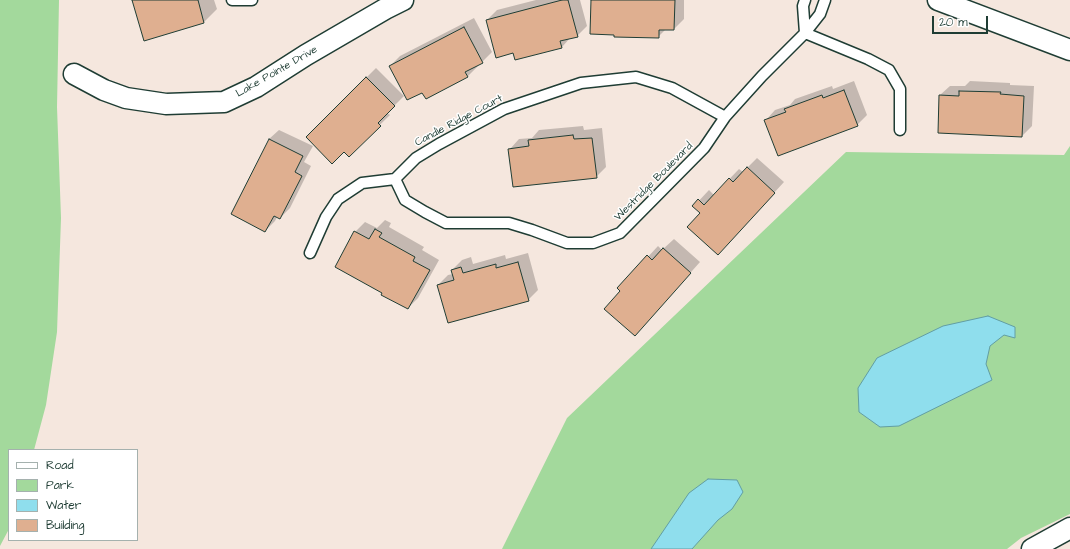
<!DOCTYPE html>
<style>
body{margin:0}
#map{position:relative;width:1070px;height:549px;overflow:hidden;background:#f5e7de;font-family:"Architects Daughter",sans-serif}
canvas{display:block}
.legend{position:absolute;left:8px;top:449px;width:130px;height:92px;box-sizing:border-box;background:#fff;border:1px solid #a5b1ae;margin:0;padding:5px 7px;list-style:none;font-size:12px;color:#1f3d34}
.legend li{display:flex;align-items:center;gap:8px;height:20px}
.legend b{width:20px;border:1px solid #a5b1ae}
.scale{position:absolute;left:932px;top:16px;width:56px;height:18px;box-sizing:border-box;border:2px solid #1f3d34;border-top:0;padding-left:5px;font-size:12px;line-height:14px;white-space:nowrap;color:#1f3d34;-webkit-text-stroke:3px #fff;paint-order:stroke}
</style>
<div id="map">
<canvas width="1070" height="549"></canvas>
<ul class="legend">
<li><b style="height:5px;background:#fff"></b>Road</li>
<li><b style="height:11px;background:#a3d99c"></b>Park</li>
<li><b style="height:11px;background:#8fdeed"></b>Water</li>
<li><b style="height:11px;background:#dfaf90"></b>Building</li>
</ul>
<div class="scale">20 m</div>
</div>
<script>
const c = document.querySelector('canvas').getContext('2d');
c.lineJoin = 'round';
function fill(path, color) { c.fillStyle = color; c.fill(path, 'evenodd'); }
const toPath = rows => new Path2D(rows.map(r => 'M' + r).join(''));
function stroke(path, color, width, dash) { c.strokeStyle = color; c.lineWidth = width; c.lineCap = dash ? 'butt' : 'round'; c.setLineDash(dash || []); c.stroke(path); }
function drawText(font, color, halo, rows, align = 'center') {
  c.font = font + ' "Architects Daughter",sans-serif'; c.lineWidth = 3; c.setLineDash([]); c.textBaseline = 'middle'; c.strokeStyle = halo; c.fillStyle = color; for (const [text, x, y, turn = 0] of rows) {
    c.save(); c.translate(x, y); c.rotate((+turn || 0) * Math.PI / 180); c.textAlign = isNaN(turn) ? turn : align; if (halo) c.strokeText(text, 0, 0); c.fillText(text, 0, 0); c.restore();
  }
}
fill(toPath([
 [0,0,59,0,57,107,61,218,57,332,46,405,34,450,9,450,9,529,0,546],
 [1070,146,1070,514,1021,538,1007,549,502,549,567,418,846,152,1064,155]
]), '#a3d99c');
const water = toPath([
 [988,316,1015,327,1015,338,1004,335,990,346,986,364,992,380,899,426,880,427,859,412,858,388,877,358,943,326,988,316],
 [708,479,737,480,743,492,732,509,718,520,692,549,651,549,689,493,708,479]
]);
fill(water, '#8fdeed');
stroke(water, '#629ea3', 1);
fill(toPath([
 [133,0,214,0,217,9,204,22,145,40],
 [536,0,580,0,587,26,577,36,571,37,562,47,514,52,487,20,497,10],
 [592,0,684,0,684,19,674,29,666,29,658,37],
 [474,18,492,52,482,62,477,65,478,66,468,76,426,97,423,91,390,66,400,56],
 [376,68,404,96,387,113,390,115,349,155,344,151,307,137],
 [854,81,867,115,857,125,766,120,775,110,790,105,795,99,832,86,833,89],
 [970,81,1010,83,1010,85,1034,86,1032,126,1022,136,940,95,950,86,965,86],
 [583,126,584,130,602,128,606,167,596,177,510,149,519,139,532,138,539,130],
 [279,130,313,146,304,162,311,166,290,208,280,218,277,217,275,221,265,231,269,139],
 [757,158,784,182,718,254,701,212,694,206,709,190,714,195,739,169,743,172],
 [385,220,391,223,389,227,424,247,422,250,439,260,418,298,408,308,383,292,336,266,355,232,365,222,377,228],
 [674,239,700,262,644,325,619,288,658,246,662,250],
 [528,253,538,290,528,300,438,285,448,275,453,274,452,270,462,260,471,257,473,264,505,255,506,259]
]), '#0003');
const building = toPath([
 [132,0,198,0,204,23,144,41,132,0],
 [562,0,568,0,578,37,560,41,562,48,515,60,513,53,496,58,486,20,562,0],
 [591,0,675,0,674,30,659,30,659,38,614,37,614,35,590,34,591,0],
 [464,27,483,63,465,72,468,77,426,99,422,93,407,100,389,66,464,27],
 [366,77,395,106,378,123,381,126,349,157,344,152,332,164,306,137,366,77],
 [844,90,858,126,778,156,764,120,786,112,784,109,822,95,823,98,844,90],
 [959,91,1001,92,1000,94,1024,96,1022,137,938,133,939,95,959,96,959,91],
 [573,135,574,139,592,138,597,178,513,187,508,149,529,146,528,140,573,135],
 [269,139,303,156,295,172,302,176,280,219,274,216,265,232,231,214,269,139],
 [747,167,775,193,718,255,687,227,700,213,692,206,698,199,704,205,729,178,733,182,747,167],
 [375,229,382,233,379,237,415,257,413,261,430,270,408,309,381,295,382,293,335,267,354,231,369,239,375,229],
 [663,248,691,273,635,336,604,309,620,291,617,288,647,255,652,260,663,248],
 [518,262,529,301,448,323,437,285,454,280,451,270,461,267,463,273,496,264,496,268,518,262]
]);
fill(building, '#dfaf90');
stroke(building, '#1f3d34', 1);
const lane = toPath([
 [232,0,252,0],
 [805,0,803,6,805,33],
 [805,33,868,59,889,70,900,89,900,130],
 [395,179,405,200,425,212,446,223,509,223,532,230,567,243,593,243,620,233,704,148,725,117,762,76,805,33,820,14,825,0],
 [310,253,326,217,338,199,362,183,395,179,416,158,439,144,504,109,581,83,636,77,672,88,725,117]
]);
const street = toPath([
 [938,0,1070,50],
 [74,74,104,90,126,98,166,104,224,102,256,87,306,55,385,9,403,0],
 [1032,549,1070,528]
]);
stroke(lane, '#1f3d34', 13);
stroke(street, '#1f3d34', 23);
stroke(lane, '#fff', 10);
stroke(street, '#fff', 20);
drawText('11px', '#1f3d34', '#fff', [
 ["Lake Pointe Drive",277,72,-30],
 ["Candle Ridge Court",459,121,-28],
 ["Westridge Boulevard",654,182,-45]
]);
</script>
